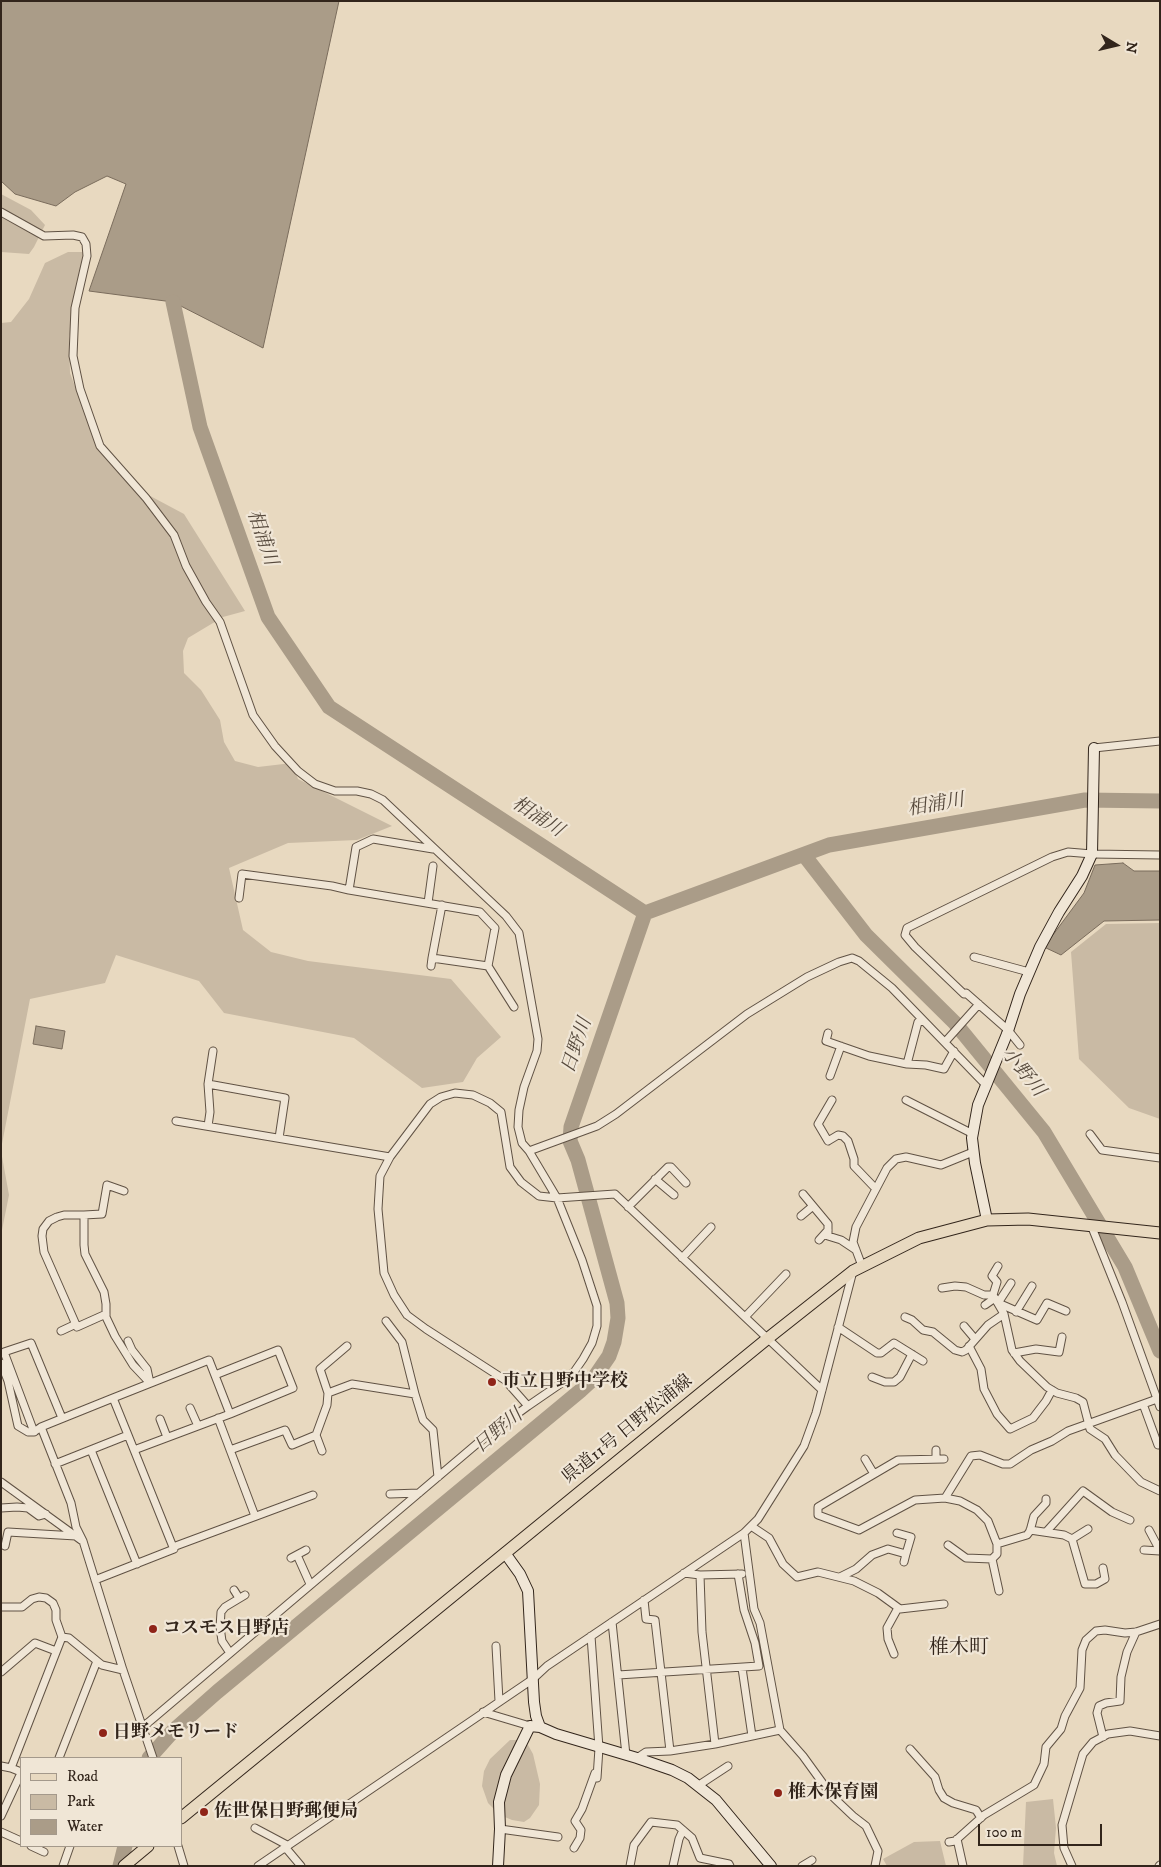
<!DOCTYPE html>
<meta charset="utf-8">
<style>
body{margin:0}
#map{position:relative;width:1161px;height:1867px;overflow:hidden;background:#e8d9c0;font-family:"IM FELL DW Pica",serif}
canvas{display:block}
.frame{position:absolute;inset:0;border:2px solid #32251b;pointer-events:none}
.legend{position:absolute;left:20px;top:1757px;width:162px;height:90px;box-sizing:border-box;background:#f0e6d6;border:1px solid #a4998b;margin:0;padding:6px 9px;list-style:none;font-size:15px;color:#32251b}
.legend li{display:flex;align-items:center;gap:10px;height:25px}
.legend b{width:25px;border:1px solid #a4998b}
.north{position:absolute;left:1091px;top:20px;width:50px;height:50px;-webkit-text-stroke:4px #f0e6d6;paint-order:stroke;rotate:99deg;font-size:14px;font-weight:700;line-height:20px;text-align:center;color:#32251b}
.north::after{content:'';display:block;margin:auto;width:18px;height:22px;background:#32251b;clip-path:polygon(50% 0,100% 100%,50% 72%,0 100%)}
.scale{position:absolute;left:978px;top:1824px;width:124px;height:22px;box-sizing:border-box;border:2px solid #32251b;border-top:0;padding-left:6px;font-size:15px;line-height:18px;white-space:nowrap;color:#32251b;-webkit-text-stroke:4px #f0e6d6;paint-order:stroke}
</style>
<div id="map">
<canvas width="1161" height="1867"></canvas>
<div class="frame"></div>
<ul class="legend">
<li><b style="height:6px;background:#e8d9c0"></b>Road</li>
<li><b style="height:14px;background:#c9baa4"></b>Park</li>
<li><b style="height:14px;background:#aa9c88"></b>Water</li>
</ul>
<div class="north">N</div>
<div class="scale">100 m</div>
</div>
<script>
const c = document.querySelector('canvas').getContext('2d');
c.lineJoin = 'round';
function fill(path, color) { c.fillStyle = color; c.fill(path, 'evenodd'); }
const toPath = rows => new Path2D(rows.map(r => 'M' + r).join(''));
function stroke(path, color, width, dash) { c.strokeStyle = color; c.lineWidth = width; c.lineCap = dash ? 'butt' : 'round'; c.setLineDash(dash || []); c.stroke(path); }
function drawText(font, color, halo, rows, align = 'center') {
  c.font = font + ' "IM FELL DW Pica","Noto Serif JP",serif'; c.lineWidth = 4.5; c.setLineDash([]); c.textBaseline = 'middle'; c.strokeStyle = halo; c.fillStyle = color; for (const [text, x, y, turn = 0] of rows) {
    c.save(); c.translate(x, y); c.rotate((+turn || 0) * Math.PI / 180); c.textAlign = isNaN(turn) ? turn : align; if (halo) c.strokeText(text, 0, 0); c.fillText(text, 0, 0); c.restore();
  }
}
fill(toPath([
 [1,194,31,210,45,225,34,247,29,254,1,252],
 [68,252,82,252,86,262,80,298,69,337,70,373,90,427,139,490,184,514,245,611,223,617,188,638,183,651,184,673,201,690,220,720,224,742,235,761,258,767,292,763,298,779,392,826,357,840,288,843,229,868,243,930,271,952,308,961,451,979,501,1037,477,1058,463,1082,422,1088,354,1038,224,1013,199,981,116,955,105,983,30,999,1,1149,1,323,11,322,29,299,45,263],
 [1160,923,1160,1119,1129,1108,1079,1059,1071,952,1106,924],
 [1,1151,9,1195,1,1235],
 [510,1740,519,1740,528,1745,533,1754,540,1784,539,1805,530,1818,524,1822,512,1820,500,1815,488,1803,482,1786,484,1771,490,1759],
 [1053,1799,1056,1828,1054,1853,1057,1866,1023,1866,1026,1802],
 [940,1841,946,1866,887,1866,883,1859,914,1842]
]), '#c9baa4');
const water = toPath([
 [1,1,339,1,263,348,173,302,89,291,126,184,107,176,75,192,56,206,15,194,1,181,1,1],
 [1123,863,1134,871,1160,871,1160,920,1104,921,1061,955,1044,947,1084,893,1095,865,1123,863],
 [36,1026,65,1031,62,1049,33,1044,36,1026]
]);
fill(water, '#aa9c88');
stroke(water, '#7a6c5c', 1);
stroke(toPath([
 [173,302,200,427,268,617,329,707,645,913,829,845,1085,800,1160,801],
 [804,855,866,935,955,1023,1044,1132,1125,1267,1160,1351],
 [149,1758,174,1730,217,1692,580,1391,594,1378,609,1356,614,1342,618,1318,617,1303,578,1160,570,1141,571,1127,645,913],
 [120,1866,125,1846]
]), '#aa9c88', 15);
const street = toPath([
 [1,212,44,236,73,235,82,237,86,244,87,256,75,308,73,356,80,389,100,446,146,498,174,535,186,566,206,602,220,622,253,715,275,746,298,771,315,784,335,791,357,791,371,794,383,800,506,916,519,933,538,1039,537,1051,524,1087,519,1110,518,1127,522,1143,529,1151,557,1198,582,1260,597,1306,597,1326,592,1343,583,1359,574,1372,560,1384,528,1406],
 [1094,748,1160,741],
 [349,890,480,912,495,928,488,966,514,1007],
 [239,898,242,874,332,886,349,890,356,847,373,839,433,849],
 [428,903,433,866],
 [974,957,1029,972],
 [432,958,442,905],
 [431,966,432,958,488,966],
 [828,1033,826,1041,869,1056,907,1064,918,1022,923,1020,986,1085],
 [945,1042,979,1004],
 [1020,1045,1008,1030,966,993,964,994,915,947,905,935,907,928,1052,857,1068,852,1092,854,1160,855],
 [213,1051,208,1084,285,1098,279,1138],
 [907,1064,926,1065,944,1069,954,1051],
 [830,1076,841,1046],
 [832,1100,818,1124,828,1141,838,1135,843,1136,848,1141,854,1159,854,1166,876,1189],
 [906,1100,973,1134],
 [176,1121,390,1157],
 [208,1126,210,1112,208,1084],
 [1090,1134,1102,1150,1160,1158],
 [529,1151,597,1126,616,1114,747,1014,807,977,839,962,852,958,859,961,892,988,923,1020],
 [655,1179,674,1195],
 [803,1194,828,1224,828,1236,841,1240,856,1250],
 [628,1207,668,1167,671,1167,686,1183],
 [84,1215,102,1214,107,1185,124,1191],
 [801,1216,813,1206],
 [1091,1225,1122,1302,1160,1407],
 [819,1240,828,1230],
 [682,1258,711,1227],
 [862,1266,853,1242,856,1227,887,1168,896,1159,906,1157,941,1165,973,1152],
 [1011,1283,998,1303,1037,1320,1047,1303,1066,1311],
 [942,1288,955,1286,966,1287,984,1295,993,1295,1004,1314,1012,1350,1020,1361,1047,1387,1057,1393,1076,1398,1083,1402,1090,1429,1105,1439,1115,1455,1141,1482,1160,1491],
 [993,1295,997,1282,992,1276,998,1266],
 [985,1305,995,1298],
 [1016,1312,1032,1286],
 [106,1314,77,1327,44,1252,42,1236,43,1229,49,1221,57,1217,64,1215,84,1215,84,1245,85,1254,104,1292,106,1304,106,1317,115,1336,133,1365,150,1383],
 [745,1317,786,1274],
 [905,1317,912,1320,923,1330,933,1332,955,1350,962,1352,966,1350,988,1325,1004,1314],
 [386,1321,402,1342,415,1394],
 [964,1326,975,1339],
 [838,1327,877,1353,881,1353,894,1343,923,1361],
 [61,1331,76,1324],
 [128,1341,132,1350,147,1369,150,1383],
 [969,1346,981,1369,984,1389,997,1414,1010,1429,1033,1418,1046,1401,1052,1390],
 [1014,1353,1036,1349,1059,1352,1062,1337],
 [1,1363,8,1381,18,1426,28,1432,34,1432],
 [215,1375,278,1350,293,1388,230,1414],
 [872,1377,885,1382,894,1382,900,1377,912,1354],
 [328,1393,352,1384,415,1394,423,1420,433,1430,438,1477],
 [1143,1404,1158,1445],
 [190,1408,198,1426],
 [62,1418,31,1343,4,1352,34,1432,41,1427,113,1398],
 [218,1418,255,1516],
 [160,1419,167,1437],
 [41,1427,71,1503,76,1527,83,1541,123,1670,153,1758],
 [316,1435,327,1405,328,1393,320,1369,347,1346],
 [91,1450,137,1564],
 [134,1450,230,1414,209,1360,113,1398,128,1435,173,1547],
 [230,1450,285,1430,292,1445,316,1435,322,1451],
 [865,1459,874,1474],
 [936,1459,936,1450],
 [944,1459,898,1460,818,1507,818,1515,859,1530,915,1500,945,1498,971,1456,980,1455,1003,1464,1010,1464,1031,1450,1052,1441,1068,1431,1157,1399],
 [55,1464,128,1435],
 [1,1482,81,1540],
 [390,1494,419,1493],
 [945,1498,960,1501,977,1510,988,1521,997,1544,997,1554,992,1559,999,1591],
 [1,1508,17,1507,28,1508,39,1516,46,1514],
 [751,1526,769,1538,783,1564,797,1577,818,1572,854,1581,878,1593,900,1609,944,1604],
 [1030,1530,1064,1535,1072,1539,1085,1584,1096,1584,1105,1579,1103,1568],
 [1149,1530,1157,1545,1160,1545],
 [1046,1532,1083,1491,1112,1512,1130,1520],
 [744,1533,754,1609,760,1623,780,1730,803,1756,832,1796,853,1816,866,1826,878,1851,875,1866],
 [1072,1539,1088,1529],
 [997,1544,1027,1535,1030,1531,1034,1516,1046,1503,1046,1499],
 [948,1545,966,1558,992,1559],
 [5,1546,8,1532,76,1536],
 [1144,1550,1160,1551],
 [297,1555,310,1584],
 [291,1558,306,1550],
 [904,1562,906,1554],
 [684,1573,700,1575,702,1632,715,1744],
 [700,1575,742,1574],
 [840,1577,856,1569,872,1555,888,1549,906,1554,911,1537,897,1533],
 [95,1580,174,1549,173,1547,313,1495],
 [234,1590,239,1598],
 [644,1600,646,1619,655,1620,670,1751],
 [1,1607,22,1607,32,1599,39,1597,46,1598,53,1603,56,1610,56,1620,62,1637,69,1638,97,1661],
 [612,1622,626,1755],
 [591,1636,599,1748,597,1778],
 [496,1646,499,1701],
 [230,1653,222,1641,220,1627,221,1612,225,1607,245,1595],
 [894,1654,888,1639,887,1628,898,1608],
 [742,1668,752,1736],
 [1,1672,35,1643,56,1651],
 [618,1675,759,1666,755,1643,744,1610,738,1574],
 [483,1712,530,1726],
 [143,1727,479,1442,528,1406,505,1380,426,1329,407,1315,394,1295,384,1273,378,1209,380,1176,390,1157,430,1104,441,1097,455,1093,473,1095,490,1103,501,1112,510,1167,521,1182,539,1196,557,1198,615,1194,822,1390],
 [1103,1737,1097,1713,1099,1706,1106,1703,1120,1701,1121,1677,1127,1652,1136,1632],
 [910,1749,935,1777,939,1790,944,1798,953,1803,976,1810,981,1818],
 [59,1758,97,1661,102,1665,123,1670],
 [637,1758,646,1752,670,1751,715,1744,780,1730],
 [1,1766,11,1768],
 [21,1772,11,1768,62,1637],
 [699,1785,728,1766],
 [1,1816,21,1773],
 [255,1828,287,1845],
 [500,1829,558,1837],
 [1,1832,21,1841],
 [957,1839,963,1866],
 [949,1842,955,1841,984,1815,1034,1785,1044,1764,1046,1747,1061,1729,1065,1716,1080,1688,1082,1650,1086,1640,1096,1631,1105,1630,1125,1633,1136,1632,1160,1624],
 [31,1846,44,1852],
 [178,1846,184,1866],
 [285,1847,301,1866],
 [574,1848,580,1838,581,1830,575,1821,582,1809,595,1773],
 [63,1866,70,1846],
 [258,1866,533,1679,547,1666,744,1533,758,1519,804,1446,816,1413,853,1271],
 [630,1866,634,1845,651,1822,677,1825,692,1838,700,1858,729,1864,730,1866],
 [673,1866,679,1839,683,1830],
 [802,1866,812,1860],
 [1072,1866,1064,1848,1062,1825,1083,1754,1093,1742,1108,1734,1130,1731,1160,1736],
 [1159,1866,1160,1865]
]);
const secondary = toPath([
 [987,1220,975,1163,972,1138,978,1105,1007,1034,1020,994,1040,947,1059,912,1082,876,1092,854,1094,748],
 [505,1553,520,1574,528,1591,534,1702,536,1716,540,1727],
 [498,1866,500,1829,499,1802,506,1775,530,1726,540,1727,556,1734,637,1758,672,1770,688,1778,716,1800,771,1866]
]);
const primary = toPath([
 [181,1818,767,1339,853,1271,919,1238,987,1220,1028,1219,1160,1233],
 [124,1866,148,1846]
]);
stroke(street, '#605244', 9);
stroke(secondary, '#32251b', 12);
stroke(primary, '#32251b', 13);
stroke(street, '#f0e6d6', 7);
stroke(secondary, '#f0e6d6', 10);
stroke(primary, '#e8d9c0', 11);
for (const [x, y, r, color] of [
 [492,1382,5,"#8f2418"],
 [153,1629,5,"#8f2418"],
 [103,1733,5,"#8f2418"],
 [778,1793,5,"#8f2418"],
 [204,1812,5,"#8f2418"]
]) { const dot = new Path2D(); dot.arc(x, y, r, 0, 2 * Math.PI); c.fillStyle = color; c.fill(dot); stroke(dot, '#f0e6d6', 2); }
drawText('bold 18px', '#32251b', '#f0e6d6', [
 ["市立日野中学校",502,1382],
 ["コスモス日野店",163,1629],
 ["日野メモリード",113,1733],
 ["椎木保育園",788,1793],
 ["佐世保日野郵便局",214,1812]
], 'left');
drawText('18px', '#32251b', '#f0e6d6', [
 ["県道11号 日野松浦線",628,1430,-39]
]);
drawText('italic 19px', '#56493c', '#f0e6d6', [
 ["相浦川",261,538,71],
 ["相浦川",936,806,-10],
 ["相浦川",537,818,33],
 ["日野川",578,1046,-71],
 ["小野川",1022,1073,51],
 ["日野川",499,1432,-40]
]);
drawText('20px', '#32251b', '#f0e6d6', [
 ["椎木町",959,1649]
]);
</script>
